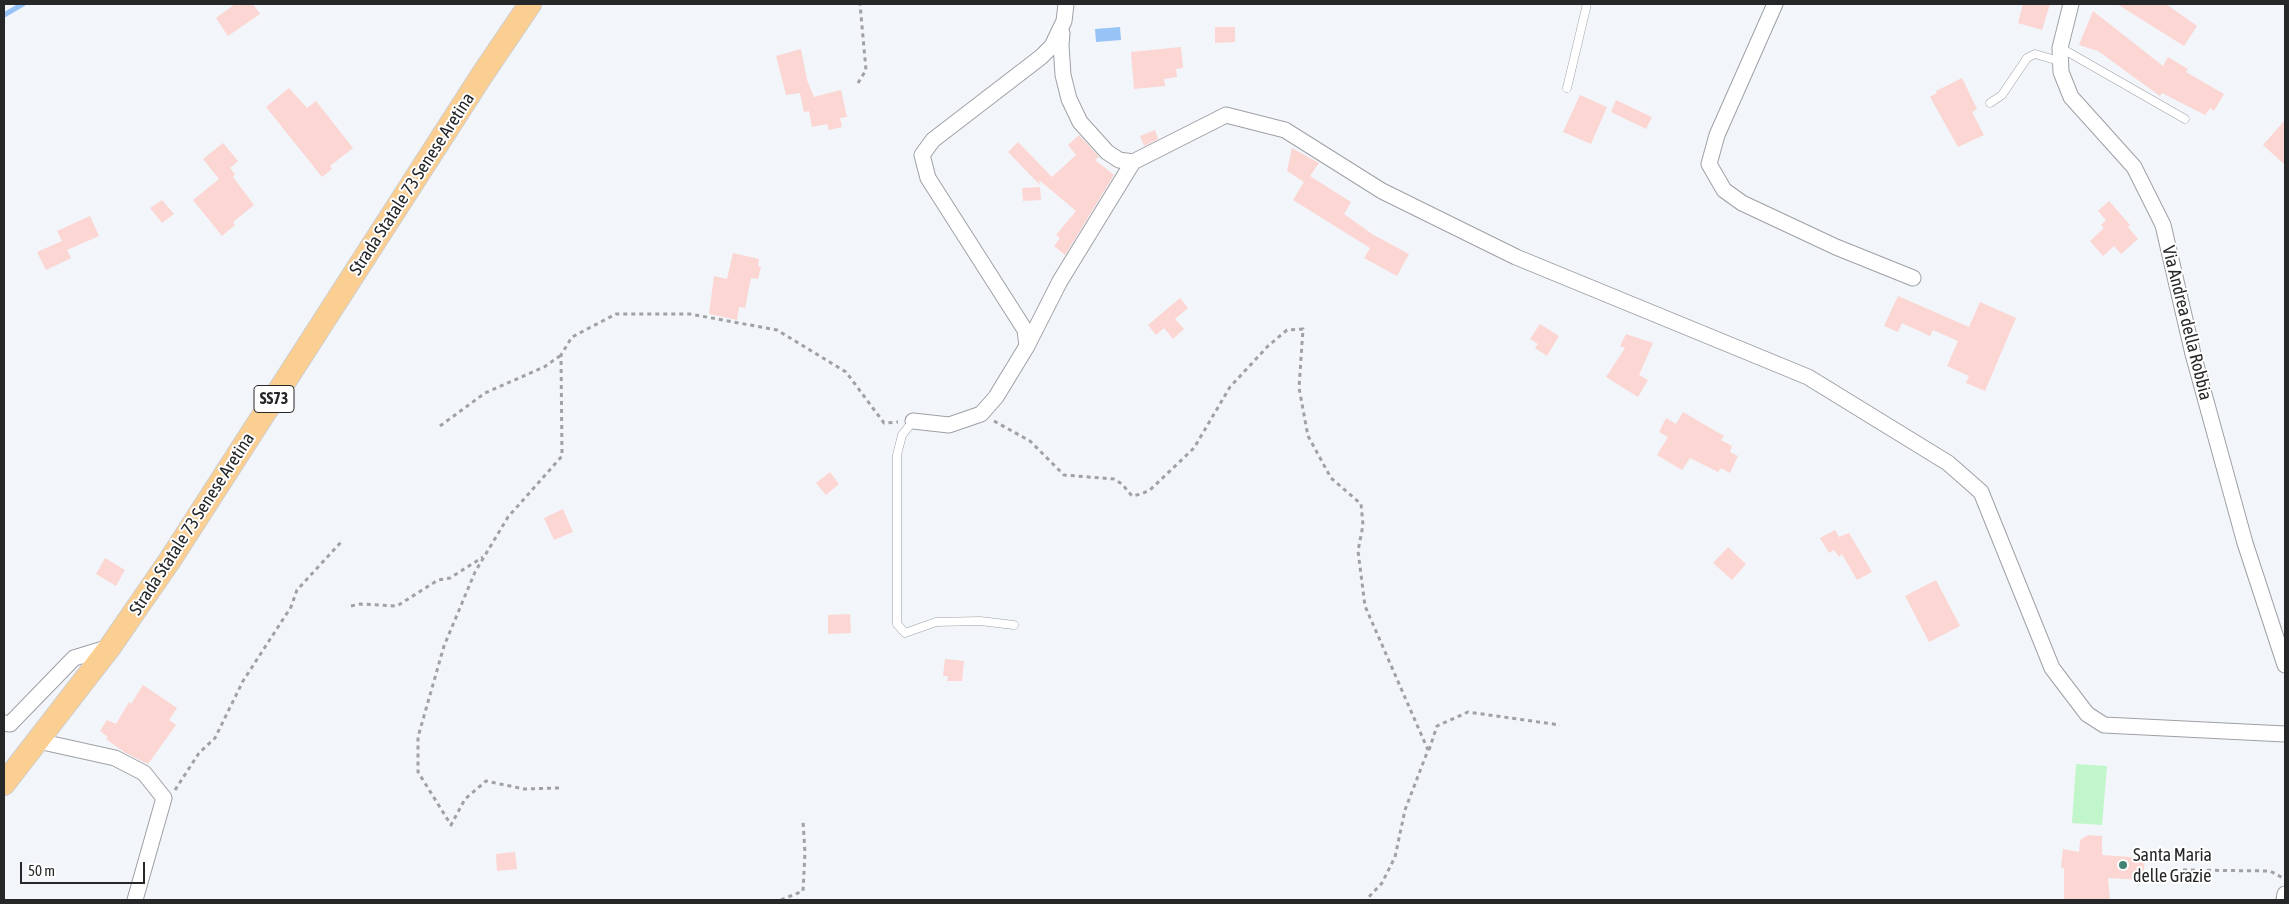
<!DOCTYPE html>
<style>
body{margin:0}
#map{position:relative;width:2289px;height:904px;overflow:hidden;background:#f2f5fa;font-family:"Asap Condensed",sans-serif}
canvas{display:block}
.frame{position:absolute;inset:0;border:5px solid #262729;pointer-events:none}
.scale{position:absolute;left:20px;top:862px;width:125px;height:22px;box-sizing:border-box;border:2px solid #262729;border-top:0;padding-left:6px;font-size:15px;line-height:18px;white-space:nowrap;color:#262729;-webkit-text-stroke:4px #fff;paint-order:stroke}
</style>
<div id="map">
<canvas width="2289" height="904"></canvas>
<div class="frame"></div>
<div class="scale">50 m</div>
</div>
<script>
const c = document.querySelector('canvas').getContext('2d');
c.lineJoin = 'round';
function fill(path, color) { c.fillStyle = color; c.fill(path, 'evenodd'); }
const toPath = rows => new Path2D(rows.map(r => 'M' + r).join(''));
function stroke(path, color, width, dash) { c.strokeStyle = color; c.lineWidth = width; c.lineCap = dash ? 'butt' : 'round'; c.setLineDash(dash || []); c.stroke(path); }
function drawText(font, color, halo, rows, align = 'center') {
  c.font = font + ' "Asap Condensed",sans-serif'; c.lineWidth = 4; c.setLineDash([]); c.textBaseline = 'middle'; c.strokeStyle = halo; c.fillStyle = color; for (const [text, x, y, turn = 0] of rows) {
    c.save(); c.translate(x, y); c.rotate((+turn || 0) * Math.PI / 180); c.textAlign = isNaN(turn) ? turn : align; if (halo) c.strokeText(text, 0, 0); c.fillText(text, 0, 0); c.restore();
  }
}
fill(toPath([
 [2076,764,2107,766,2102,825,2072,823]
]), '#c1f6ca');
fill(toPath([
 [1120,27,1121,40,1096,42,1095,29]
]), '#97c3f6');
stroke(toPath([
 [4,15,23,4]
]), '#97c3f6', 5);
fill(toPath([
 [235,4,253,4,260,14,228,36,216,18],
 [2023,4,2050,4,2042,30,2018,23],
 [2117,4,2166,4,2197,26,2184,46],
 [2093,11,2163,66,2168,57,2188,69,2186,72,2224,94,2214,111,2210,108,2205,115,2162,93,2160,96,2098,51,2079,45],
 [1215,27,1235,27,1235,42,1215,43],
 [1181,47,1183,68,1176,69,1177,77,1164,79,1165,86,1134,89,1131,52],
 [801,49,807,80,814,97,841,90,847,117,840,118,842,127,829,130,827,124,812,127,809,111,804,112,800,93,786,95,776,56],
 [1962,78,1977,109,1972,112,1984,135,1958,147,1930,97,1937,93,1936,91],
 [289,88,307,108,316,101,353,148,330,166,332,169,322,177,266,107],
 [1580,95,1607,107,1591,144,1563,132],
 [1616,100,1652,117,1646,129,1611,112],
 [2285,120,2285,165,2263,145],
 [1155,130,1158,139,1144,146,1140,136],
 [1079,135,1099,157,1095,160,1114,175,1065,255,1054,246,1060,238,1056,235,1076,211,1039,180,1040,185,1008,152,1018,142,1052,177,1076,155,1068,145],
 [223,143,238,161,230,168,235,174,233,177,254,205,233,222,235,225,222,236,193,200,219,179,203,159],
 [1292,148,1319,163,1310,176,1351,202,1344,214,1372,234,1409,254,1397,276,1364,258,1370,248,1293,200,1304,182,1287,171],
 [1040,187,1041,200,1023,201,1022,188],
 [162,200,174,214,162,223,150,208],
 [2109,201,2130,225,2128,227,2138,239,2121,254,2114,246,2103,256,2090,241,2104,228,2101,225,2106,220,2098,211],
 [90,216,99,236,67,250,71,258,46,270,37,252,62,241,57,231],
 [733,253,759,259,758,266,761,267,758,279,751,278,745,308,739,307,737,320,709,314,714,276,727,279],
 [1898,296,1969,327,1980,302,2016,318,1985,391,1966,383,1969,376,1947,366,1958,341,1933,330,1930,336,1902,323,1898,332,1884,326],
 [1180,298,1188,308,1175,319,1184,329,1173,339,1164,328,1156,335,1148,325],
 [1540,324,1559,336,1547,356,1535,348,1538,344,1530,339],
 [1626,334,1653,343,1639,375,1648,380,1638,397,1606,377,1625,348,1620,346],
 [1683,412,1724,436,1721,440,1732,446,1730,452,1738,456,1730,473,1721,468,1718,472,1690,458,1682,470,1657,455,1668,437,1659,432,1666,418,1676,424],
 [830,472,839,484,826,495,816,483],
 [563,509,573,532,554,540,544,518],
 [1835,530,1839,537,1849,533,1872,572,1857,580,1842,554,1839,557,1834,550,1829,553,1820,538],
 [1728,547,1746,564,1732,580,1713,563],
 [105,558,125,570,116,586,96,574],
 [1936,580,1960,626,1929,642,1905,596],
 [850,614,851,633,828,634,828,615],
 [945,659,964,661,962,681,947,681,948,676,943,676],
 [143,685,177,708,169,720,176,725,148,764,124,752,106,739,108,737,100,731,107,720,116,724,129,702,131,704],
 [2088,835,2102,836,2102,855,2145,858,2143,880,2108,878,2110,900,2064,900,2064,868,2061,868,2063,849,2079,852,2080,840],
 [515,852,517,869,497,871,496,854]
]), '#fcd6d2');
const lane = toPath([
 [2061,48,2185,119],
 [1567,88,1587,4],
 [1990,103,2002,95,2027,58,2035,54,2059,61],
 [913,421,902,435,897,455,897,624,905,633,936,622,980,621,1014,625]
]);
const street = toPath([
 [1775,4,1717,135,1709,164,1724,190,1742,203,1836,247,1913,278],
 [2071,4,2060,48,2061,72,2071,97,2134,167,2163,225,2193,354,2245,543,2285,665],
 [1062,33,1061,45,1063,75,1069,99,1080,122,1107,152,1119,160,1133,162],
 [1027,346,1060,281,1133,162,1226,115,1285,130,1382,191,1516,257,1808,377,1948,463,1981,492,2052,668,2087,714,2104,725,2285,734],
 [913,421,949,425,981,414,996,397,1027,346,1025,330,928,178,922,155,933,140,1041,57,1052,46,1064,21,1066,4],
 [4,723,10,724,74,658,110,647],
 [38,741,115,758,144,773,164,798,135,900],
 [2284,900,2285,894]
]);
const primary = toPath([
 [4,784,110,647,170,560,482,75,530,4]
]);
stroke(lane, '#9ea0a5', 9);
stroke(street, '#9ea0a5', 17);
stroke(primary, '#cfcfd0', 24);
stroke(toPath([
 [858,83,866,70,860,4],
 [994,421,1030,441,1064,475,1114,479,1122,484,1132,496,1141,494,1150,490,1194,448,1230,387,1268,346,1287,330,1303,329,1299,388,1308,436,1331,478,1361,504,1363,525,1358,551,1365,606,1428,750,1405,810,1395,857,1382,883,1366,900],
 [440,426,485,393,544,367,560,356],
 [351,606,360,604,397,606,438,580,450,578,483,557],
 [1429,750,1437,726,1468,712,1560,725],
 [559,788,524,789,486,781,465,799,451,825,418,772,418,737,444,646,475,572,508,517,562,456,561,355,572,337,616,314,690,314,777,330,846,372,884,423,898,422],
 [175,790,199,753,215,738,243,681,291,607,297,590,342,541],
 [2183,870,2270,871,2283,878],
 [781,900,803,891,805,853,803,821]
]), '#9fa1a5', 3, [4, 4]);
stroke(lane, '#fff', 8);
stroke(street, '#fff', 15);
stroke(primary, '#fbce91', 22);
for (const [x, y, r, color] of [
 [2123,865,5,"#428373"]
]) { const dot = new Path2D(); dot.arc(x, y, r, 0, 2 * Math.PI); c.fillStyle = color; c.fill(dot); stroke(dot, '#fff', 2); }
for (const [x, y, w] of [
 [274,399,40]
]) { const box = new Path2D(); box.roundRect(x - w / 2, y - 13.5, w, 27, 4); c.fillStyle = '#fff'; c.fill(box); stroke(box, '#262729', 1); }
drawText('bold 16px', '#262729', null, [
 ["SS73",274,399]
]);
drawText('18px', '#262729', '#fff', [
 ["Strada Statale 73 Senese Aretina",412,184,-57],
 ["Via Andrea della Robbia",2187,323,76],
 ["Strada Statale 73 Senese Aretina",192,524,-57]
]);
drawText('18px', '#262729', '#fff', [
 ["Santa Maria",2133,855],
 ["delle Grazie",2133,876]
], 'left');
</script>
